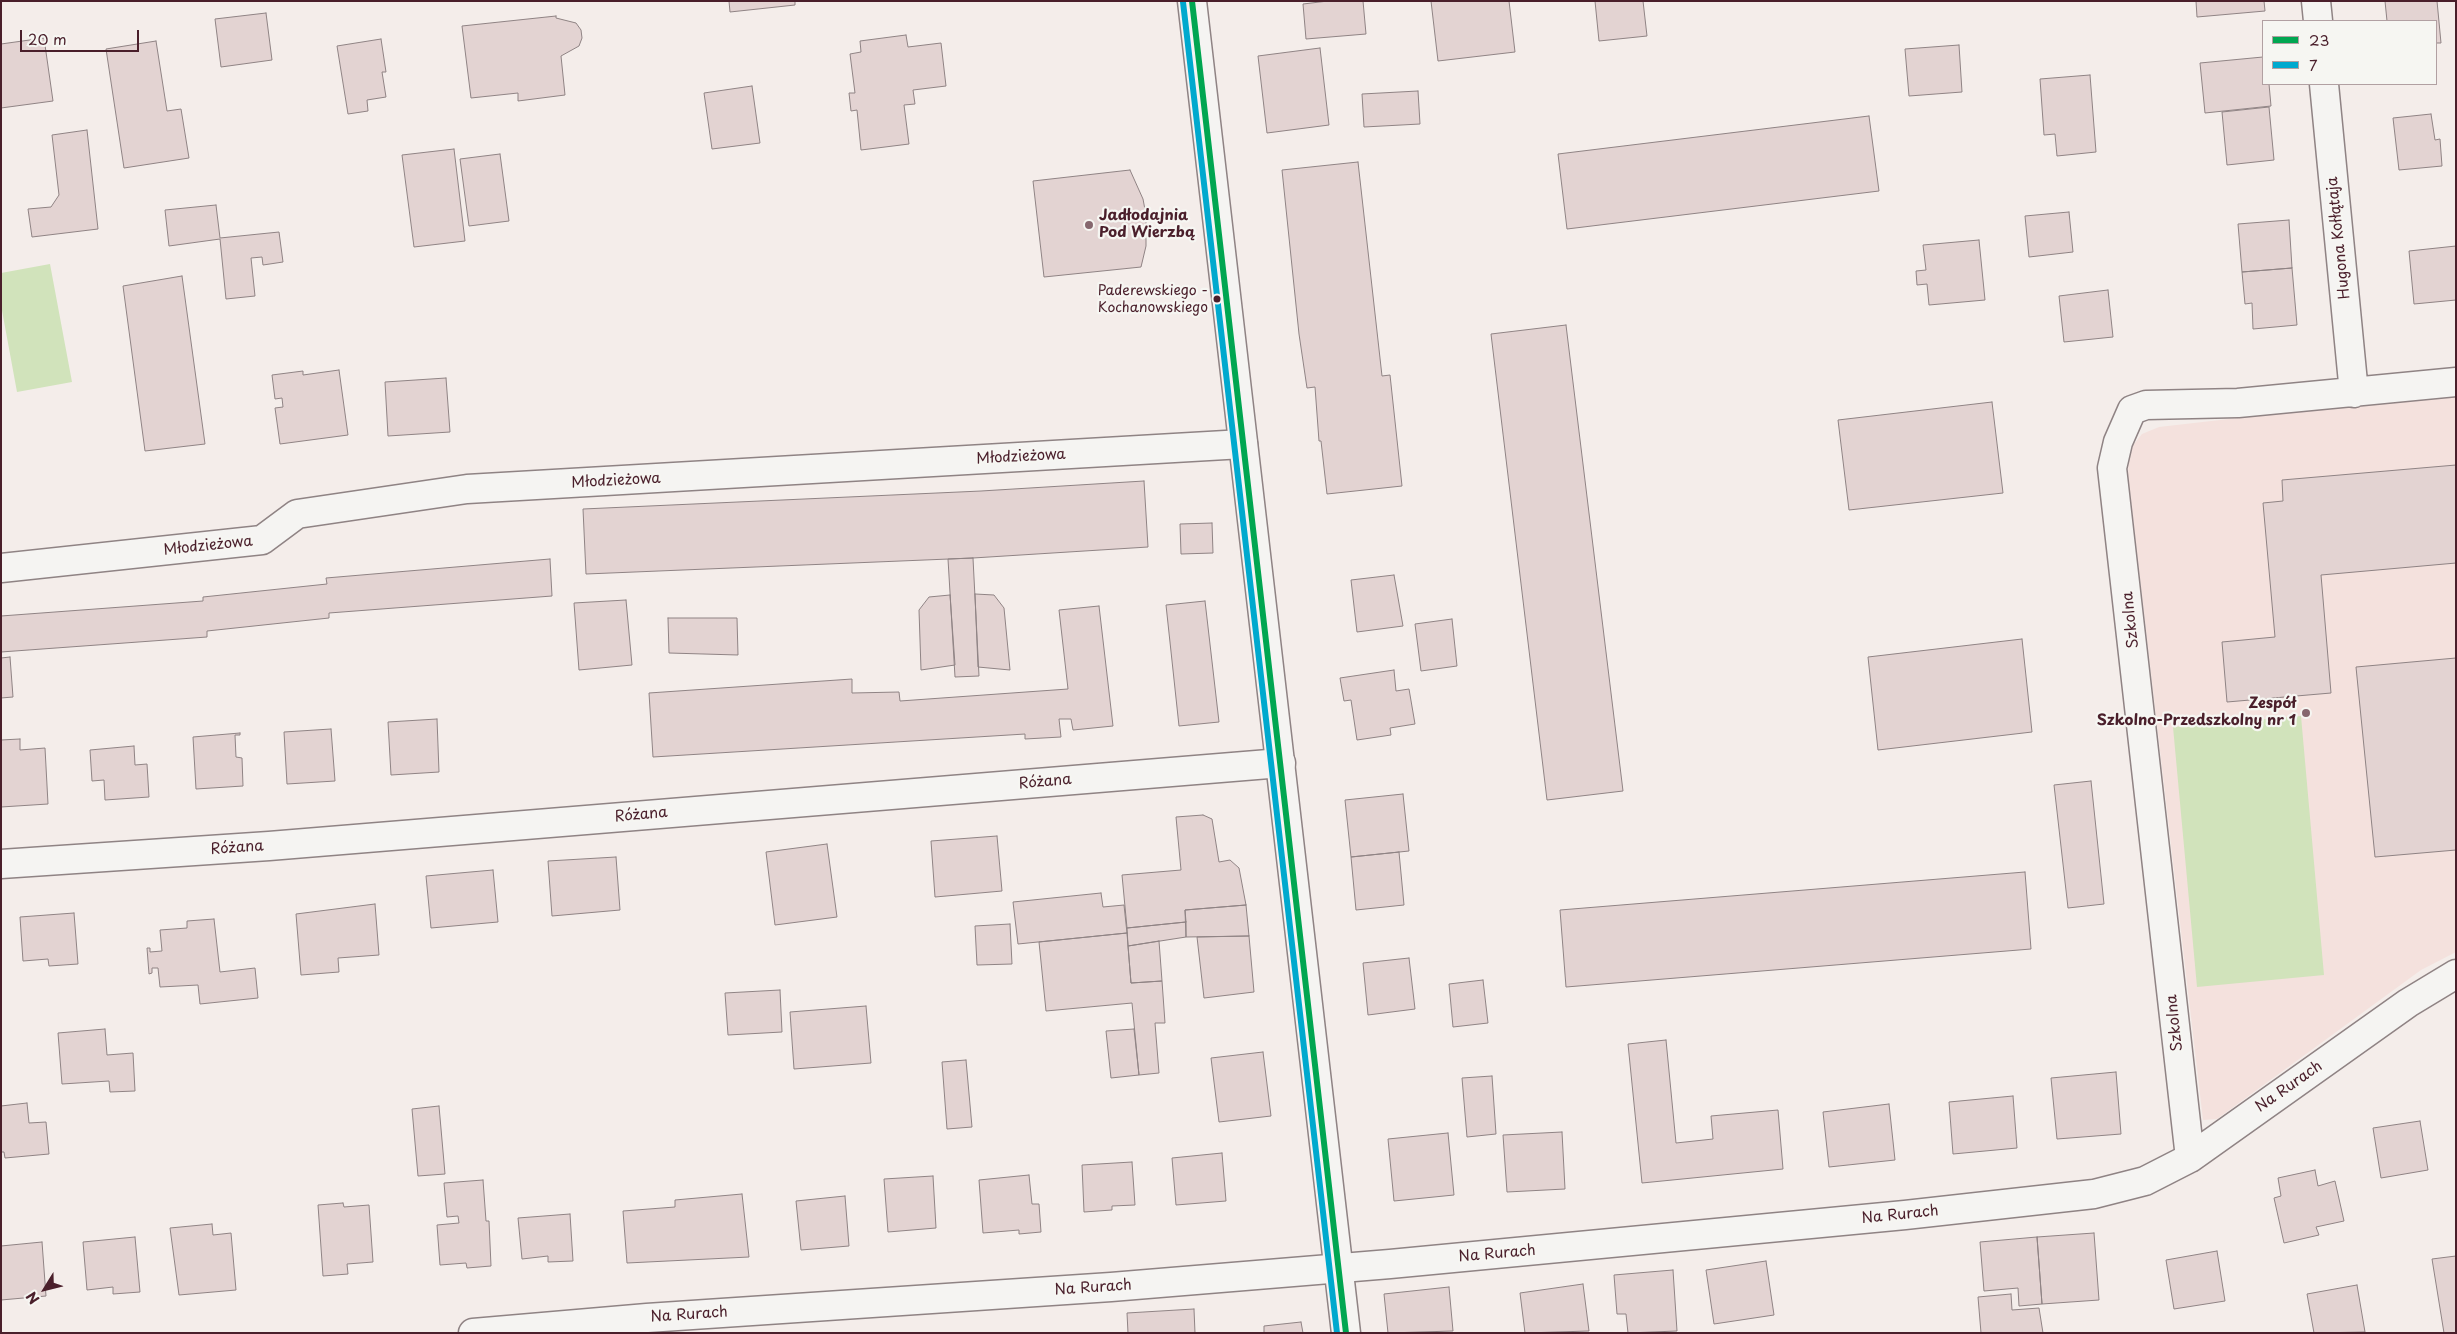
<!DOCTYPE html>
<meta charset="utf-8">
<style>
body{margin:0}
#map{position:relative;width:2457px;height:1334px;overflow:hidden;background:#f4edea;font-family:"Playpen Sans",sans-serif}
canvas{display:block}
.frame{position:absolute;inset:0;border:2px solid #4a1f2b;pointer-events:none}
.legend{position:absolute;left:2262px;top:20px;width:175px;height:65px;box-sizing:border-box;background:#f6f6f2;border:1px solid #b1a0a2;margin:0;padding:6px 9px;list-style:none;font-size:15px;color:#4a1f2b}
.legend li{display:flex;align-items:center;gap:10px;height:25px}
.legend b{width:25px;border:1px solid #b1a0a2}
.north{position:absolute;left:20px;top:1264px;width:50px;height:50px;-webkit-text-stroke:4px #f6f6f2;paint-order:stroke;rotate:234deg;font-size:14px;font-weight:700;line-height:20px;text-align:center;color:#4a1f2b}
.north::after{content:'';display:block;margin:auto;width:18px;height:22px;background:#4a1f2b;clip-path:polygon(50% 0,100% 100%,50% 72%,0 100%)}
.scale{position:absolute;left:20px;top:30px;width:119px;height:22px;box-sizing:border-box;border:2px solid #4a1f2b;border-top:0;padding-left:6px;font-size:15px;line-height:18px;white-space:nowrap;color:#4a1f2b;-webkit-text-stroke:4px #f6f6f2;paint-order:stroke}
</style>
<div id="map">
<canvas width="2457" height="1334"></canvas>
<div class="frame"></div>
<ul class="legend">
<li><b style="height:6px;background:#00a651"></b>23</li>
<li><b style="height:6px;background:#00a9ce"></b>7</li>
</ul>
<div class="north">N</div>
<div class="scale">20 m</div>
</div>
<script>
const c = document.querySelector('canvas').getContext('2d');
c.lineJoin = 'round';
function fill(path, color) { c.fillStyle = color; c.fill(path, 'evenodd'); }
const toPath = rows => new Path2D(rows.map(r => 'M' + r).join(''));
function stroke(path, color, width, dash) { c.strokeStyle = color; c.lineWidth = width; c.lineCap = dash ? 'butt' : 'round'; c.setLineDash(dash || []); c.stroke(path); }
function drawText(font, color, halo, rows, align = 'center') {
  c.font = font + ' "Playpen Sans",sans-serif'; c.lineWidth = 4.5; c.setLineDash([]); c.textBaseline = 'middle'; c.strokeStyle = halo; c.fillStyle = color; for (const [text, x, y, turn = 0] of rows) {
    c.save(); c.translate(x, y); c.rotate((+turn || 0) * Math.PI / 180); c.textAlign = isNaN(turn) ? turn : align; if (halo) c.strokeText(text, 0, 0); c.fillText(text, 0, 0); c.restore();
  }
}
fill(toPath([
 [2456,393,2456,952,2421,970,2217,1119,2203,1120,2128,475,2129,455,2134,444,2142,434,2159,427]
]), '#f4e1dd');
fill(toPath([
 [50,264,72,382,17,392,1,305,1,273],
 [2301,716,2324,975,2197,987,2173,727]
]), '#d1e3bb');
const building = toPath([
 [729,1,795,1,795,5,730,12,729,1],
 [1328,1,1363,1,1366,34,1306,39,1303,4,1328,1],
 [1431,1,1509,1,1515,52,1438,61,1431,1],
 [1595,1,1643,1,1647,36,1599,41,1595,1],
 [2196,1,2264,1,2265,11,2197,17,2196,1],
 [2385,1,2437,1,2441,43,2436,43,2436,21,2387,21,2385,1],
 [266,13,272,60,221,67,215,19,266,13],
 [556,16,556,18,576,23,581,30,582,38,579,46,561,56,565,95,518,101,518,93,471,98,462,26,556,16],
 [906,35,908,47,941,43,946,86,913,90,915,104,904,105,909,144,861,150,857,110,851,111,849,93,855,93,850,54,861,52,860,41,906,35],
 [44,38,53,101,1,108,1,44,44,38],
 [381,39,386,72,382,72,386,97,367,100,368,111,348,114,337,46,381,39],
 [156,41,167,111,181,109,189,158,124,168,106,49,156,41],
 [1959,45,1962,92,1909,96,1905,49,1959,45],
 [1320,48,1329,125,1267,133,1258,56,1320,48],
 [2263,57,2263,84,2269,84,2271,106,2205,113,2200,63,2263,57],
 [2090,75,2096,152,2057,156,2055,134,2044,135,2040,79,2090,75],
 [752,86,760,143,712,149,704,93,752,86],
 [1418,91,1420,124,1364,127,1362,94,1418,91],
 [2269,107,2274,160,2227,165,2222,112,2269,107],
 [2431,114,2435,140,2440,139,2442,166,2399,170,2393,118,2431,114],
 [1869,116,1879,191,1567,229,1558,154,1869,116],
 [87,130,98,229,32,237,28,209,51,207,59,195,52,135,87,130],
 [454,149,465,241,414,247,402,155,454,149],
 [500,154,509,221,469,226,460,159,500,154],
 [1358,162,1382,376,1390,375,1402,486,1327,494,1321,441,1319,441,1315,387,1307,388,1299,334,1282,170,1358,162],
 [1130,170,1143,199,1146,215,1146,246,1141,267,1044,277,1033,181,1130,170],
 [216,205,220,238,279,232,283,262,263,265,262,257,251,258,255,296,226,299,220,239,169,246,165,210,216,205],
 [2069,212,2073,252,2029,257,2025,216,2069,212],
 [2289,220,2292,268,2242,272,2238,224,2289,220],
 [1979,240,1985,300,1929,305,1927,284,1917,285,1916,271,1926,270,1923,245,1979,240],
 [2456,246,2456,300,2414,304,2409,251,2456,246],
 [2292,268,2297,325,2253,329,2252,303,2245,304,2242,272,2292,268],
 [182,276,205,444,145,451,123,286,182,276],
 [2108,290,2113,337,2064,342,2059,296,2108,290],
 [1566,325,1623,791,1547,800,1491,334,1566,325],
 [339,370,348,435,280,444,275,408,283,407,282,398,275,399,272,375,303,371,303,375,339,370],
 [446,378,450,432,388,436,385,382,446,378],
 [1992,402,2003,493,1849,510,1838,420,1992,402],
 [2456,465,2456,563,2321,575,2331,693,2227,702,2222,642,2275,637,2263,503,2283,501,2282,480,2456,465],
 [1144,481,1148,547,973,558,586,574,583,509,981,491,1144,481],
 [1212,523,1213,553,1181,554,1180,524,1212,523],
 [973,558,979,676,955,677,948,559,973,558],
 [550,559,552,596,329,613,329,618,207,631,207,637,1,652,1,616,203,601,203,597,327,584,326,578,550,559],
 [1394,575,1403,626,1357,632,1351,580,1394,575],
 [975,594,994,595,1004,608,1010,670,978,667,975,594],
 [950,595,955,665,921,670,919,610,929,597,950,595],
 [626,600,632,665,579,670,574,603,626,600],
 [1205,601,1219,722,1179,726,1166,605,1205,601],
 [1099,606,1113,726,1073,730,1071,719,1059,719,1061,737,1025,739,1025,734,653,757,649,693,852,679,852,693,899,692,900,701,1068,689,1059,610,1099,606],
 [668,618,737,618,738,655,669,653,668,618],
 [1452,619,1457,666,1421,671,1415,624,1452,619],
 [2022,639,2032,732,1878,750,1868,657,2022,639],
 [10,657,13,697,1,698,1,658,10,657],
 [2456,658,2456,850,2375,857,2356,667,2456,658],
 [1394,670,1396,691,1409,689,1415,724,1390,728,1391,735,1357,740,1351,700,1344,701,1340,678,1394,670],
 [437,719,439,772,391,775,388,722,437,719],
 [331,729,335,781,287,784,284,732,331,729],
 [240,733,240,735,235,735,236,757,242,758,243,786,196,789,193,737,240,733],
 [20,739,20,750,45,748,48,804,1,807,1,740,20,739],
 [134,746,135,765,147,764,149,797,105,800,104,780,92,781,90,750,134,746],
 [2091,781,2104,904,2068,908,2054,785,2091,781],
 [1403,794,1409,851,1351,857,1345,800,1403,794],
 [1203,815,1212,819,1219,862,1230,860,1239,868,1246,905,1185,910,1186,922,1127,928,1122,875,1181,870,1176,817,1203,815],
 [997,836,1002,891,935,897,931,841,997,836],
 [827,844,837,917,775,925,766,852,827,844],
 [1399,852,1404,905,1356,910,1351,857,1399,852],
 [616,857,620,910,552,916,548,861,616,857],
 [493,870,498,922,431,928,426,876,493,870],
 [2025,872,2031,949,1566,987,1560,910,2025,872],
 [1101,893,1103,907,1124,905,1127,933,1018,944,1013,902,1101,893],
 [375,904,379,955,338,958,339,972,301,975,296,914,375,904],
 [1246,905,1249,936,1186,937,1185,910,1246,905],
 [74,913,78,964,49,966,48,959,23,961,20,917,74,913],
 [214,919,220,972,255,968,258,998,200,1004,198,985,160,987,158,968,152,968,152,973,149,974,147,948,150,948,150,952,162,951,160,930,187,928,187,921,214,919],
 [1186,922,1186,937,1128,946,1127,928,1186,922],
 [1010,924,1012,964,977,965,975,926,1010,924],
 [1127,933,1131,983,1162,981,1165,1023,1155,1023,1159,1073,1139,1075,1132,1003,1046,1011,1039,942,1127,933],
 [1249,936,1254,992,1204,998,1197,937,1249,936],
 [1159,941,1162,981,1131,983,1128,946,1159,941],
 [1409,958,1415,1009,1368,1015,1363,963,1409,958],
 [1483,980,1488,1023,1453,1027,1449,984,1483,980],
 [780,990,782,1032,728,1035,725,993,780,990],
 [866,1006,871,1063,794,1069,790,1012,866,1006],
 [105,1029,107,1055,133,1053,135,1091,110,1092,109,1081,62,1084,58,1033,105,1029],
 [1134,1029,1139,1075,1111,1078,1106,1031,1134,1029],
 [1666,1040,1676,1143,1713,1139,1711,1116,1778,1110,1783,1169,1642,1183,1628,1044,1666,1040],
 [1263,1052,1271,1116,1219,1122,1211,1058,1263,1052],
 [966,1060,972,1127,947,1129,942,1062,966,1060],
 [2116,1072,2121,1134,2057,1139,2051,1078,2116,1072],
 [1492,1076,1496,1134,1467,1137,1462,1078,1492,1076],
 [2013,1096,2017,1148,1953,1154,1949,1102,2013,1096],
 [27,1103,29,1123,46,1122,49,1154,5,1158,4,1152,1,1152,1,1106,27,1103],
 [1889,1104,1895,1160,1829,1167,1823,1112,1889,1104],
 [439,1106,445,1174,418,1176,412,1109,439,1106],
 [2420,1121,2428,1170,2381,1178,2373,1128,2420,1121],
 [1562,1132,1565,1189,1507,1192,1503,1135,1562,1132],
 [1448,1133,1454,1195,1394,1201,1388,1139,1448,1133],
 [1222,1153,1226,1201,1176,1205,1172,1158,1222,1153],
 [1132,1162,1135,1205,1112,1206,1112,1210,1084,1212,1082,1165,1132,1162],
 [2315,1170,2318,1186,2335,1181,2344,1221,2316,1227,2319,1235,2284,1243,2274,1198,2281,1196,2278,1178,2315,1170],
 [1029,1175,1032,1204,1039,1204,1041,1232,1019,1234,1019,1230,983,1233,979,1180,1029,1175],
 [933,1176,936,1228,888,1232,884,1179,933,1176],
 [483,1180,486,1221,489,1221,491,1266,467,1268,466,1263,440,1265,437,1225,459,1223,458,1216,447,1217,444,1183,483,1180],
 [742,1194,749,1257,627,1263,623,1211,675,1207,675,1200,742,1194],
 [845,1196,849,1246,801,1250,796,1201,845,1196],
 [343,1203,344,1207,369,1205,373,1262,347,1264,348,1274,323,1276,318,1205,343,1203],
 [570,1214,573,1261,548,1262,548,1256,522,1259,518,1218,570,1214],
 [212,1224,213,1235,231,1233,236,1290,179,1295,170,1228,212,1224],
 [2094,1233,2099,1300,2042,1304,2037,1237,2094,1233],
 [135,1237,140,1292,113,1294,113,1287,87,1290,83,1242,135,1237],
 [2037,1237,2042,1304,2019,1306,2018,1288,1984,1291,1980,1242,2037,1237],
 [42,1242,46,1296,1,1300,1,1246,42,1242],
 [2217,1251,2225,1301,2174,1309,2166,1260,2217,1251],
 [2456,1256,2456,1333,2444,1333,2432,1259,2456,1256],
 [1766,1261,1774,1315,1714,1324,1706,1270,1766,1261],
 [1673,1270,1677,1331,1628,1333,1626,1314,1617,1314,1614,1275,1673,1270],
 [1583,1284,1589,1331,1525,1333,1520,1293,1583,1284],
 [2357,1285,2365,1332,2314,1333,2307,1294,2357,1285],
 [1449,1287,1453,1331,1388,1333,1384,1294,1449,1287],
 [2011,1294,2012,1310,2039,1308,2043,1333,1981,1333,1978,1297,2011,1294],
 [1194,1309,1195,1333,1128,1333,1127,1313,1194,1309],
 [1301,1322,1303,1333,1264,1333,1264,1326,1301,1322]
]);
fill(building, '#e3d3d2');
stroke(building, '#8f8384', 1);
const minor = toPath([
 [2316,1,2318,21],
 [2324,84,2354,393],
 [1,568,262,540,297,514,467,489,1243,444],
 [1,864,269,846,1281,763],
 [2190,1158,2112,468,2118,442,2132,410,2146,405,2238,403,2456,382],
 [473,1333,647,1318,1111,1287,1390,1264,1905,1215,2094,1194,2145,1181,2190,1158,2408,1003,2456,974]
]);
const tertiary = toPath([
 [1192,1,1346,1333]
]);
stroke(minor, '#8f8384', 31);
stroke(tertiary, '#8f8384', 31);
stroke(minor, '#f5f4f2', 28);
stroke(tertiary, '#f5f4f2', 28);
stroke(toPath([
 [1192,1,1346,1333]
]), '#00a651', 6);
stroke(toPath([
 [1183,2,1337,1333]
]), '#00a9ce', 6);
for (const [x, y, r, color] of [
 [1089,225,5,"#86676e"],
 [1217,299,4.5,"#4a1f2b"],
 [2306,713,5,"#86676e"]
]) { const dot = new Path2D(); dot.arc(x, y, r, 0, 2 * Math.PI); c.fillStyle = color; c.fill(dot); stroke(dot, '#f6f6f2', 2); }
drawText('14px', '#4a1f2b', '#f6f6f2', [
 ["Paderewskiego -",1208,291],
 ["Kochanowskiego",1208,308]
], 'right');
drawText('bold 15px', '#4a1f2b', '#f6f6f2', [
 ["Jadłodajnia",1099,216],
 ["Pod Wierzbą",1099,233],
 ["Zespół",2296,704,"right"],
 ["Szkolno-Przedszkolny nr 1",2296,721,"right"]
], 'left');
drawText('15px', '#4a1f2b', '#f6f6f2', [
 ["Hugona Kołłątaja",2339,238,-96],
 ["Młodzieżowa",1021,457,-3],
 ["Młodzieżowa",616,481,-3],
 ["Młodzieżowa",208,546,-6],
 ["Szkolna",2131,620,-96],
 ["Różana",1045,782,-5],
 ["Różana",641,815,-5],
 ["Różana",237,848,-4],
 ["Szkolna",2175,1023,-96],
 ["Na Rurach",2289,1087,-35],
 ["Na Rurach",1900,1215,-6],
 ["Na Rurach",1497,1254,-5],
 ["Na Rurach",1093,1288,-4],
 ["Na Rurach",689,1315,-4]
]);
</script>
